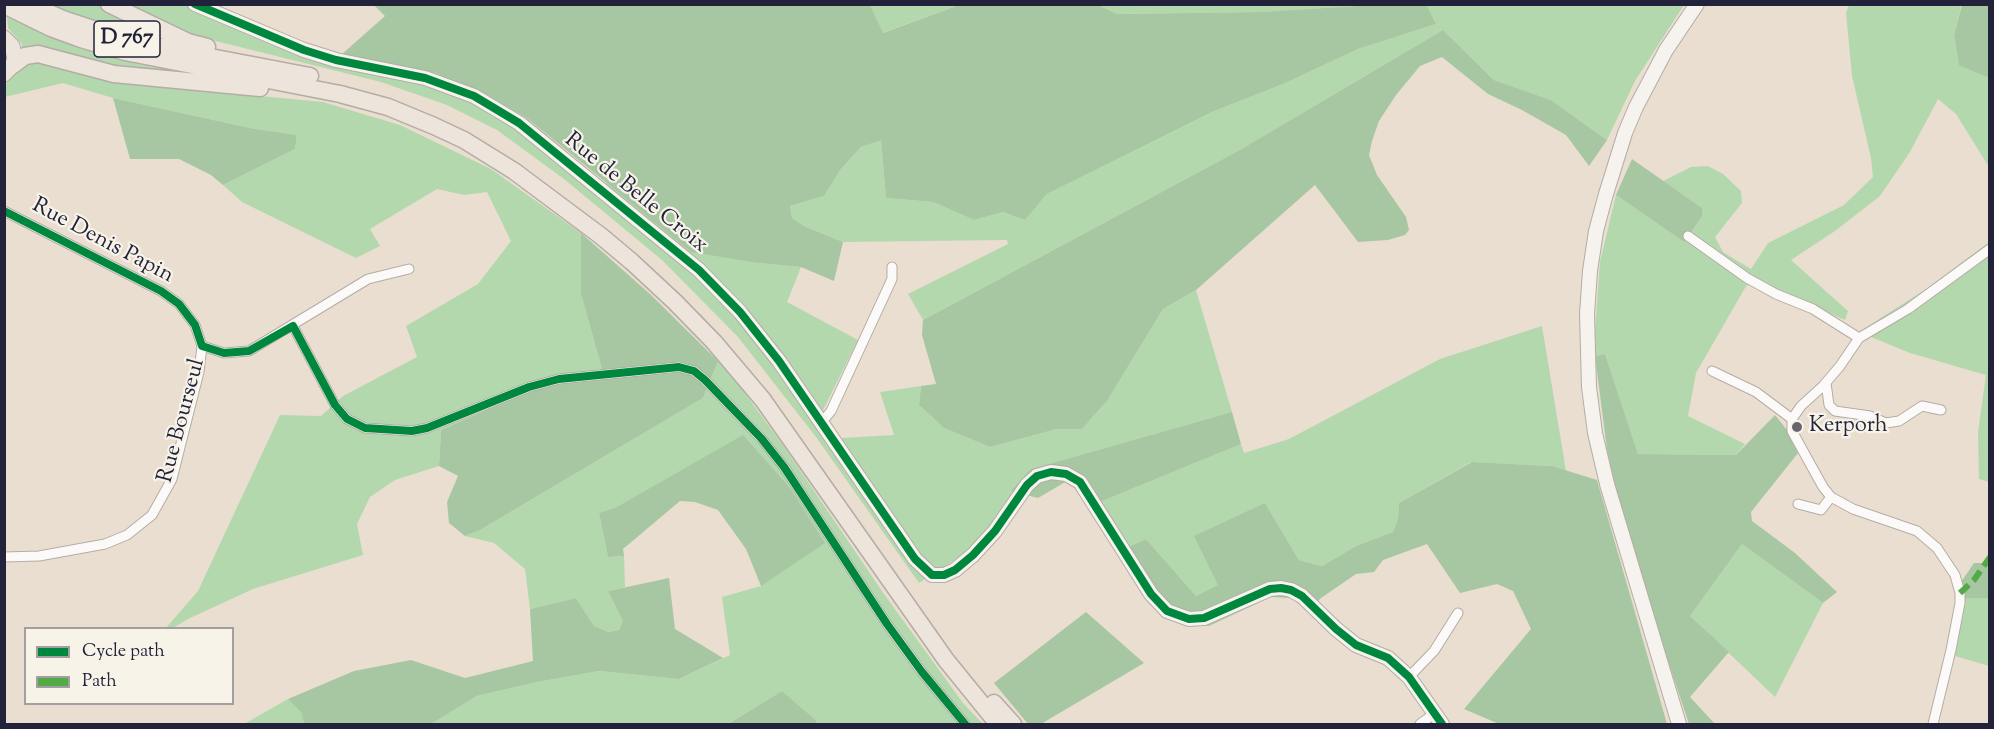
<!DOCTYPE html>
<style>
body{margin:0}
#map{position:relative;width:1994px;height:729px;overflow:hidden;background:#eaded0;font-family:"Sorts Mill Goudy",serif}
canvas{display:block}
.frame{position:absolute;inset:0;border:6px solid #22223b;pointer-events:none}
.legend{position:absolute;left:24px;top:627px;width:210px;height:78px;box-sizing:border-box;background:#f7f3e8;border:2px solid #a29fa3;margin:0;padding:8px 10px;list-style:none;font-size:18px;color:#22223b}
.legend li{display:flex;align-items:center;gap:12px;height:30px}
.legend b{width:30px;border:2px solid #a29fa3}
</style>
<div id="map">
<canvas width="1994" height="729"></canvas>
<div class="frame"></div>
<ul class="legend">
<li><b style="height:8px;background:#00873e"></b>Cycle path</li>
<li><b style="height:8px;background:#53aa46"></b>Path</li>
</ul>
</div>
<script>
const c = document.querySelector('canvas').getContext('2d');
c.lineJoin = 'round';
function fill(path, color) { c.fillStyle = color; c.fill(path, 'evenodd'); }
const toPath = rows => new Path2D(rows.map(r => 'M' + r).join(''));
function stroke(path, color, width, dash) { c.strokeStyle = color; c.lineWidth = width; c.lineCap = dash ? 'butt' : 'round'; c.setLineDash(dash || []); c.stroke(path); }
function drawText(font, color, halo, rows, align = 'center') {
  c.font = font + ' "Sorts Mill Goudy",serif'; c.lineWidth = 4.5; c.setLineDash([]); c.textBaseline = 'middle'; c.strokeStyle = halo; c.fillStyle = color; for (const [text, x, y, turn = 0] of rows) {
    c.save(); c.translate(x, y); c.rotate((+turn || 0) * Math.PI / 180); c.textAlign = isNaN(turn) ? turn : align; if (halo) c.strokeText(text, 0, 0); c.fillText(text, 0, 0); c.restore();
  }
}
fill(toPath([
 [1958,4,1961,7,1954,35,1959,64,1989,78,1989,167,1956,114,1938,99,1910,152,1880,196,1835,231,1791,260,1848,311,1845,320,1753,278,1745,288,1696,373,1688,416,1745,444,1736,455,1638,454,1605,354,1595,356,1595,330,1600,262,1616,195,1684,242,1702,208,1663,181,1691,167,1708,166,1723,174,1741,191,1742,203,1715,237,1723,252,1751,269,1768,243,1844,205,1873,177,1871,158,1852,76,1846,13,1849,5],
 [52,5,99,5,154,32,152,37,109,27],
 [120,5,185,5,289,48,341,55,436,73,489,97,527,118,602,181,759,263,801,267,787,302,858,340,823,410,841,438,894,435,880,392,921,386,919,405,944,428,990,447,1057,429,1082,429,1107,401,1163,309,1196,290,1232,412,1031,469,1017,492,990,528,965,553,919,583,816,437,738,337,662,260,564,179,497,130,447,105,381,82,175,31],
 [870,5,959,5,882,33],
 [1098,5,1373,5,1259,12,1117,14],
 [1426,5,1684,5,1635,81,1607,140,1551,100,1494,80,1443,30,1238,151,923,320,908,294,1008,244,1007,240,843,242,806,227,792,218,790,206,824,196,841,169,861,147,881,139,886,198,933,202,974,220,1003,212,1025,220,1047,194,1212,112,1283,84,1358,49,1436,24],
 [7,17,75,47,141,65,193,74,107,68,22,51,22,44,8,28],
 [36,61,54,68,145,85,323,102,400,125,491,169,581,233,581,294,602,369,528,392,441,430,439,466,395,480,370,497,357,524,363,555,253,589,188,619,173,628,166,628,198,591,280,415,321,416,343,396,417,357,406,326,478,284,511,241,487,192,464,195,437,189,370,229,380,246,356,258,242,202,223,185,295,149,297,135,250,128,113,98,63,83,5,97,5,80,25,64],
 [1989,242,1989,482,1979,479,1978,432,1986,375,1910,353,1859,332,1926,289],
 [1542,326,1566,471,1552,466,1471,462,1399,503,1398,519,1393,532,1356,546,1322,566,1299,560,1265,503,1219,585,1196,596,1146,539,1119,551,1090,506,1241,444,1244,453,1289,439,1440,359],
 [718,361,741,388,785,448,884,594,963,703,983,724,816,724,816,720,782,691,728,724,431,724,477,696,537,682,599,671,679,679,730,655,722,597,761,586,790,488,617,507,599,513,608,557,624,556,625,587,608,591,623,621,619,630,607,632,594,626,576,598,530,609,525,569,494,543,465,536,480,530,703,398],
 [1742,544,1823,603,1775,697,1690,616],
 [1963,598,1986,598,1989,600,1989,666,1955,656],
 [288,699,303,713,304,724,244,724]
]), '#b4d8ad');
fill(toPath([
 [373,4,870,5,883,33,959,5,1098,5,1117,14,1259,12,1373,5,1426,4,1436,24,1358,49,1283,84,1212,112,1047,194,1025,220,1003,212,974,220,933,202,886,198,881,140,861,147,841,169,824,196,790,206,792,218,806,227,843,242,834,281,801,267,759,263,691,252,527,118,489,97,436,73,341,55,385,16],
 [1962,5,1989,5,1989,78,1959,65,1954,35],
 [1443,30,1494,80,1551,100,1607,140,1589,166,1566,135,1522,110,1488,94,1442,57,1420,66,1396,95,1379,121,1372,141,1369,155,1377,175,1406,217,1409,230,1405,235,1388,240,1358,242,1315,185,1196,290,1163,309,1107,401,1082,429,1057,429,990,447,944,428,919,405,921,386,936,384,922,335,923,320,1238,151],
 [113,98,250,128,297,135,295,149,223,185,211,175,179,159,130,159],
 [1632,159,1702,208,1702,216,1684,242,1616,195],
 [581,233,650,294,718,361,703,398,480,530,465,536,449,523,447,502,458,476,439,466,441,430,528,392,602,369,581,294],
 [1605,354,1638,454,1736,455,1775,415,1787,430,1798,453,1751,512,1752,521,1795,553,1837,592,1823,603,1742,544,1690,616,1729,652,1690,697,1715,724,1689,724,1626,534,1607,449,1595,356],
 [1232,412,1241,444,1090,506,1079,489,1067,481,1038,498,1011,491,1031,469],
 [743,435,790,488,825,543,761,586,746,549,718,510,695,502,680,501,623,549,624,556,608,557,599,513,617,507],
 [1472,462,1552,466,1597,480,1667,724,1499,724,1464,709,1531,629,1513,591,1497,584,1460,593,1427,544,1383,560,1374,572,1356,574,1321,598,1308,611,1291,598,1271,597,1209,626,1179,623,1160,611,1119,551,1146,539,1196,596,1218,585,1194,536,1265,503,1299,560,1322,566,1356,546,1393,532,1398,519,1399,503],
 [1974,563,1989,563,1989,600,1986,598,1963,598,1961,582],
 [669,578,675,629,723,658,679,679,599,671,537,682,477,696,431,724,304,724,302,713,288,699,354,671,411,660,465,678,533,661,530,609,576,598,594,626,608,632,619,630,623,621,608,591],
 [1086,612,1144,663,1041,724,1028,724,994,683],
 [782,691,816,720,816,724,728,724]
]), '#a6c7a1');
const street = toPath([
 [4,211,161,291,179,304,195,325,202,346,224,353,249,351,368,279,409,269],
 [1688,236,1747,278,1776,294,1813,309,1859,338],
 [293,326,335,405,347,419,365,428,412,431,427,428,529,387,559,379,679,367,694,371,705,380,761,438,784,467,887,624,922,672,965,724],
 [1712,371,1756,392,1792,419],
 [1826,383,1829,405,1835,411,1870,416,1886,423,1899,421,1922,406,1941,410],
 [822,422,831,411,892,279,892,267],
 [1798,504,1821,510,1831,497],
 [4,557,39,556,105,544,127,535,152,515,172,479,199,372,202,346],
 [1409,677,1434,651,1458,613],
 [1420,724,1434,714],
 [1933,724,1951,650,1960,603,1960,593,1955,575,1937,548,1917,531,1853,509,1831,497,1823,487,1792,431,1792,419,1801,406,1823,386,1840,366,1859,338,1908,309,1990,249]
]);
const secondary = toPath([
 [195,4,304,50,336,60,425,78,474,96,519,123,699,270,740,312,779,361,915,559,932,575,944,575,955,570,973,555,995,531,1027,485,1037,476,1051,472,1066,474,1080,482,1151,594,1167,611,1189,619,1204,618,1270,589,1281,588,1291,590,1302,596,1336,629,1356,645,1388,658,1409,677,1442,724],
 [1679,724,1607,484,1595,433,1589,387,1587,314,1590,271,1596,231,1606,194,1625,133,1636,107,1666,50,1697,4]
]);
const primary = toPath([
 [4,38,12,46,15,58,13,65,4,74]
]);
const highway = toPath([
 [29,4,63,19,111,35,179,51,310,76],
 [109,4,188,42,207,47],
 [4,5,51,28,81,39,125,52,340,94,388,107,434,126,464,140,514,171,601,236,632,262,675,302,714,342,763,400,946,660,998,724],
 [13,65,25,56,38,54,114,74,260,88],
 [994,703,1013,724]
]);
stroke(street, '#b4aca6', 11);
stroke(secondary, '#b4aca6', 16);
stroke(primary, '#b4aca6', 17);
stroke(highway, '#b4aca6', 19);
stroke(street, '#fcfaf8', 9);
stroke(secondary, '#f6f2ed', 14);
stroke(primary, '#ede5dc', 15);
stroke(highway, '#ede5dc', 16);
stroke(toPath([
 [1960,593,1974,580,1990,557]
]), '#53aa46', 6, [12, 6]);
stroke(toPath([
 [195,4,304,50,336,60,425,78,474,96,519,123,699,270,740,312,779,361,915,559,932,575,944,575,955,570,973,555,995,531,1027,485,1037,476,1051,472,1066,474,1080,482,1151,594,1167,611,1189,619,1204,618,1270,589,1281,588,1291,590,1302,596,1336,629,1356,645,1388,658,1409,677,1442,724],
 [4,211,161,291,179,304,195,325,202,346,224,353,249,351,293,326,335,405,347,419,365,428,412,431,427,428,529,387,559,379,679,367,694,371,705,380,761,438,784,467,887,624,922,672,965,724]
]), '#00873e', 8);
for (const [x, y, r, color] of [
 [1797,427,6,"#68646f"]
]) { const dot = new Path2D(); dot.arc(x, y, r, 0, 2 * Math.PI); c.fillStyle = color; c.fill(dot); stroke(dot, '#f7f3e8', 2); }
for (const [x, y, w] of [
 [127,39,66]
]) { const box = new Path2D(); box.roundRect(x - w / 2, y - 18, w, 36, 4.5); c.fillStyle = '#f7f3e8'; c.fill(box); stroke(box, '#22223b', 1.5); }
drawText('bold 21px', '#22223b', null, [
 ["D 767",127,39]
]);
drawText('22px', '#22223b', '#f7f3e8', [
 ["Rue de Belle Croix",635,194,39],
 ["Rue Denis Papin",102,242,28],
 ["Rue Bourseul",183,421,-75]
]);
drawText('22px', '#22223b', '#f7f3e8', [
 ["Kerporh",1809,427]
], 'left');
</script>
